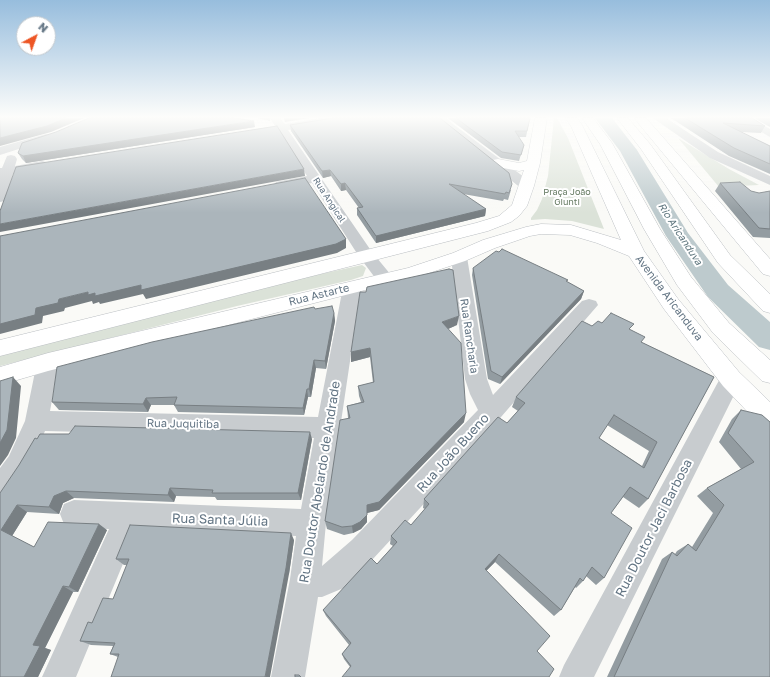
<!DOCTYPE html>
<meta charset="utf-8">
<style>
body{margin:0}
#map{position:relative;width:770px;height:677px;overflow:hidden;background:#fafaf7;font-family:"Golos Text",sans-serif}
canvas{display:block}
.north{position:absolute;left:16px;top:16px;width:40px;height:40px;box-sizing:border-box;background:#fff;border:1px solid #c1c8ce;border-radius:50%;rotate:41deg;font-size:11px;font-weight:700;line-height:16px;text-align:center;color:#637584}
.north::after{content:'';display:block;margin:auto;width:14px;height:18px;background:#ed5625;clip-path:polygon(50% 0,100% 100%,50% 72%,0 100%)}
</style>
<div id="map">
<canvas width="770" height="677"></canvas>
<div class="north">N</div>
</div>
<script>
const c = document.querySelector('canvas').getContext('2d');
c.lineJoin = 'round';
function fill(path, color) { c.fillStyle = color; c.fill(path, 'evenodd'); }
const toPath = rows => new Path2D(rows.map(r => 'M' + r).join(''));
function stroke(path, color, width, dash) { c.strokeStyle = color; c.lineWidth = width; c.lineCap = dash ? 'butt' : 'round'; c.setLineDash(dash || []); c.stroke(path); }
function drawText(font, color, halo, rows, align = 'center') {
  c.font = font + ' "Golos Text",sans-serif'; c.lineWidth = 4; c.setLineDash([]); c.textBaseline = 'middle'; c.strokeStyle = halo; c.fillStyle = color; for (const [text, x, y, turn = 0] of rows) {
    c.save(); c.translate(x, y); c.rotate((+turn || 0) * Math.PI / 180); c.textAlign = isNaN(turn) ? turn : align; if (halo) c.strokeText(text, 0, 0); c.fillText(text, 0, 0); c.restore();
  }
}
fill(toPath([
 [554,118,557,118,568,138,604,229,572,221,545,219,531,220,531,218,537,210,542,199,548,176],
 [678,138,729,169,759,185,719,187],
 [362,265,366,268,363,276,351,280,237,306,0,366,0,353,289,281]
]), '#dbe2d8');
fill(toPath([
 [595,118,612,118,637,150,688,233,728,285,770,322,770,350,759,347,708,297,666,236,620,151,595,118]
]), '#bdcacd');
const major = toPath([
 [535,118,547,118,540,163,534,186,527,206,519,216,511,222,488,231,0,356,0,340,476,223,499,216,512,205,524,170,519,171,498,167,493,166,491,163,493,160,498,159,519,163,527,161,535,118],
 [565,118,577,118,582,125,644,251,678,299,739,372,770,402,770,429,761,426,723,386,664,309,629,256,597,243,570,235,541,234,530,236,495,248,465,261,420,276,48,371,0,385,0,367,48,353,408,268,453,253,483,240,526,227,541,224,571,225,621,240,571,126,565,118],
 [634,118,646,118,770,259,770,276,763,274,634,118]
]);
const highway = toPath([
 [582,118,593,118,612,143,660,229,691,277,729,323,770,360,770,383,762,381,713,333,677,285,644,229,600,144,582,118],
 [617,118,628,118,650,144,730,255,770,294,770,313,763,311,718,263,641,149,617,118]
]);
stroke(major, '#bbbfc3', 1);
stroke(highway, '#babec1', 1);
fill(toPath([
 [270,118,280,118,285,124,322,118,349,118,344,121,288,130,372,252,391,275,394,279,391,283,385,284,379,283,358,255,312,183,281,189,276,188,274,185,276,182,307,176,279,132,251,136,246,133,251,130,275,126,270,118],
 [433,118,445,118,532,183,534,186,532,189,522,189,433,118],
 [653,118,666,118,718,152,770,176,770,185,710,158,653,118],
 [737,118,750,118,770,129,770,137,737,118],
 [46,134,52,137,50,139,0,155,0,147,46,134],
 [11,155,15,156,17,159,15,166,42,161,46,162,48,165,46,168,42,169,13,174,7,198,5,201,0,202,0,168,2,168,7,156,11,155],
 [459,252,465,254,467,257,487,379,493,395,582,301,589,299,596,301,598,305,456,469,372,560,346,587,322,597,318,597,305,677,271,677,290,579,296,536,137,530,76,677,42,677,109,529,74,528,64,524,60,514,64,504,74,500,301,509,314,438,45,431,27,472,9,499,0,503,0,468,9,456,25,421,37,362,41,356,48,354,55,356,59,362,50,411,318,417,343,287,346,283,352,281,358,283,361,287,326,523,322,566,352,540,478,410,470,394,465,379,451,257,453,254,459,252],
 [731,370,739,373,742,379,594,677,559,677,564,665,723,373,731,370]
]), '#c8cccf');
fill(major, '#fff');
fill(highway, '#fff');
fill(toPath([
 [258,118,270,118,270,121],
 [448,118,530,118,526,137,519,137,522,151,519,161,501,158],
 [671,118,752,118,765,126,761,133,741,132,770,146,770,174,729,156],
 [754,118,770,118,770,127],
 [290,125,511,190,508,200,504,199,503,201,463,194,486,209,485,216,376,243,357,215,357,208,359,208,346,190,341,191,331,176,323,178,291,131],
 [255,127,26,163,22,159,18,153,56,132],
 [720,183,759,193,770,191,770,238,753,237,715,191],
 [473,268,567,282,584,291,581,299,500,384,488,379,472,275],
 [315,309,334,313,335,321,326,369,316,368,311,397,308,397,304,415,178,412,174,405,151,405,148,412,59,410,52,402],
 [602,323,631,330,641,342,714,377,648,499,639,508,623,497,611,513,604,578,596,585,586,576,583,581,576,588,575,587,561,610,554,616,495,562,486,571,350,667,344,659,342,654,349,645,326,616,323,610,377,564,393,546,390,544,391,536,411,525,425,509,423,508,424,499,507,423,518,411,512,407,516,397,592,326],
 [607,425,649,451,642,466,599,438],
 [457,325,448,329,464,422,379,510,367,513,367,522,361,529,353,533,344,535,327,529,325,521,348,418,347,406,361,402,359,396,358,386,373,383,370,357,351,362,351,352],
 [741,410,770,422,770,677,607,677,662,559,672,552,675,554,677,551,688,544,692,547,713,513,697,496,707,488,741,469,719,442,732,419],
 [312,439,301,500,217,500,215,497,176,496,174,502,74,498,63,503,59,514,27,512,12,536,34,547,107,530,78,592,73,592,45,648,51,650,38,677,0,677,0,493],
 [294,540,289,574,118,657,110,654,113,646,91,645,80,641,92,623,113,599,127,565,124,565,116,559]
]), '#939ca1');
fill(toPath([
 [66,118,84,118,51,132,0,146,0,138],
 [284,118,309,118,285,122],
 [254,121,255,127,26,163,23,156],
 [304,169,305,176,0,232,0,224],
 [330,170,331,176,323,178,322,171],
 [345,183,346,190,341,191,341,184],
 [486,209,485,216,376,243,376,236],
 [346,239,346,248,337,253,146,299,143,294,100,304,99,302,93,304,92,301,65,308,64,311,43,316,42,323,0,334,0,324,36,308,59,299,88,292,141,285],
 [584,291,581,299,500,384,502,377],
 [334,313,335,321,326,369,325,361],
 [459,316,457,325,441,332,442,322],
 [370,348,370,357,351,362,351,352],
 [314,360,316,368,311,397,309,389],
 [13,377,21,386,16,438,8,455,0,466,0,443],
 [307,389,308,397,304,415,303,408],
 [146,398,151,405,148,412,143,404],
 [466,413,464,422,379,510,367,513,367,522,361,529,353,533,352,526,367,505],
 [310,432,312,439,301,500,298,493],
 [170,488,176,496,174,502,168,495],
 [66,491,74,498,63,503,59,514,49,507,54,496],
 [17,505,27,512,12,536,1,530],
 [99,524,107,530,78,592,69,587],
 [291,533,294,540,289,574,270,677,265,677],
 [499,554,495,562,481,576,485,569],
 [63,586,73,592,45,648,51,650,38,677,24,677,33,645]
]), '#787f83');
const building = toPath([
 [0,118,66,118,47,126,0,138,0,118],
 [89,118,235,118,254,121,23,156,18,153,22,143,56,132,89,118],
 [333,118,440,118,509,173,512,184,509,193,506,192,505,194,449,184,486,209,376,236,357,208,363,207,345,183,341,184,330,170,322,171,290,125,333,118],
 [456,118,530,118,527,131,515,131,524,145,521,155,502,152,456,118],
 [685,118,752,118,765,126,723,123,770,146,770,164,734,148,685,118],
 [277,126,304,169,0,224,0,211,16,167,277,126],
 [305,178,346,239,336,244,141,290,141,285,95,296,95,293,88,295,88,292,59,299,58,303,36,308,35,315,0,324,0,236,305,178],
 [740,182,751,191,759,193,770,191,770,229,759,228,720,183,740,182],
 [502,249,568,280,566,281,584,291,502,377,491,371,473,268,496,251,499,252,502,249],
 [449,269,453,270,459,316,442,322,461,343,466,413,379,502,367,505,367,515,360,522,352,526,342,527,325,521,340,420,350,418,347,406,364,402,358,386,374,382,370,348,351,352,360,292,366,292,367,287,449,269],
 [332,306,334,313,325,361,314,360,309,389,307,389,303,408,174,405,177,397,146,398,143,404,52,402,57,367,152,342,314,307,315,309,332,306],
 [611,313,634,324,629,329,645,337,641,342,714,377,648,499,630,487,611,513,632,528,604,578,592,567,583,581,580,578,561,610,499,554,485,569,550,636,537,651,554,669,549,677,342,677,351,666,342,654,351,643,323,610,371,558,377,564,397,542,391,536,405,520,411,525,429,504,424,499,498,417,507,423,525,403,516,397,582,321,592,326,598,321,602,323,611,313],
 [614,415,657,442,644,468,599,438,614,415],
 [13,377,7,430,0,443,0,381,13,377],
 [741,410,762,415,770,422,770,677,614,677,672,552,677,556,688,544,696,551,724,505,707,488,754,462,728,433,741,410],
 [75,426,310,432,298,493,212,493,213,490,170,488,168,495,66,491,54,496,49,507,17,505,1,530,34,547,48,522,99,524,69,587,63,586,33,645,40,646,24,677,0,677,0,493,19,465,35,438,37,439,40,434,69,434,75,426],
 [130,525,291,533,286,568,265,677,111,677,119,654,110,654,115,643,80,641,88,622,92,623,103,598,113,599,129,559,116,559,130,525],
 [295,675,299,675,301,677,295,677,295,675]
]);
fill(building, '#abb5bb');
stroke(building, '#787f83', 1);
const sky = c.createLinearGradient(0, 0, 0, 213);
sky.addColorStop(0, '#97bddd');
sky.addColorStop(0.55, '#fdfdfb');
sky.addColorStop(1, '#fdfdfb00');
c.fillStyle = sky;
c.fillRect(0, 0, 770, 213);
drawText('9px', '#667b63', '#fff', [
 ["Praça João",567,192],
 ["Giunti",567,202]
]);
drawText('9px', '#637584', '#fff', [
 ["Rua Angical",329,200,57]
]);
drawText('italic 10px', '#5e757d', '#fff', [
 ["Rio Aricanduva",680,234,57]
]);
drawText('11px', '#637584', '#fff', [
 ["Rua Astarte",319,295,-14],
 ["Avenida Aricanduva",669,298,53],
 ["Rua Rancharia",469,336,82],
 ["Rua Juquitiba",183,424,1]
]);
drawText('13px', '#637584', '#fff', [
 ["Rua João Bueno",453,453,-48],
 ["Rua Doutor Abelardo de Andrade",320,482,-81],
 ["Rua Santa Júlia",220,520,2],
 ["Rua Doutor Jaci Barbosa",654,528,-63]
]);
</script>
